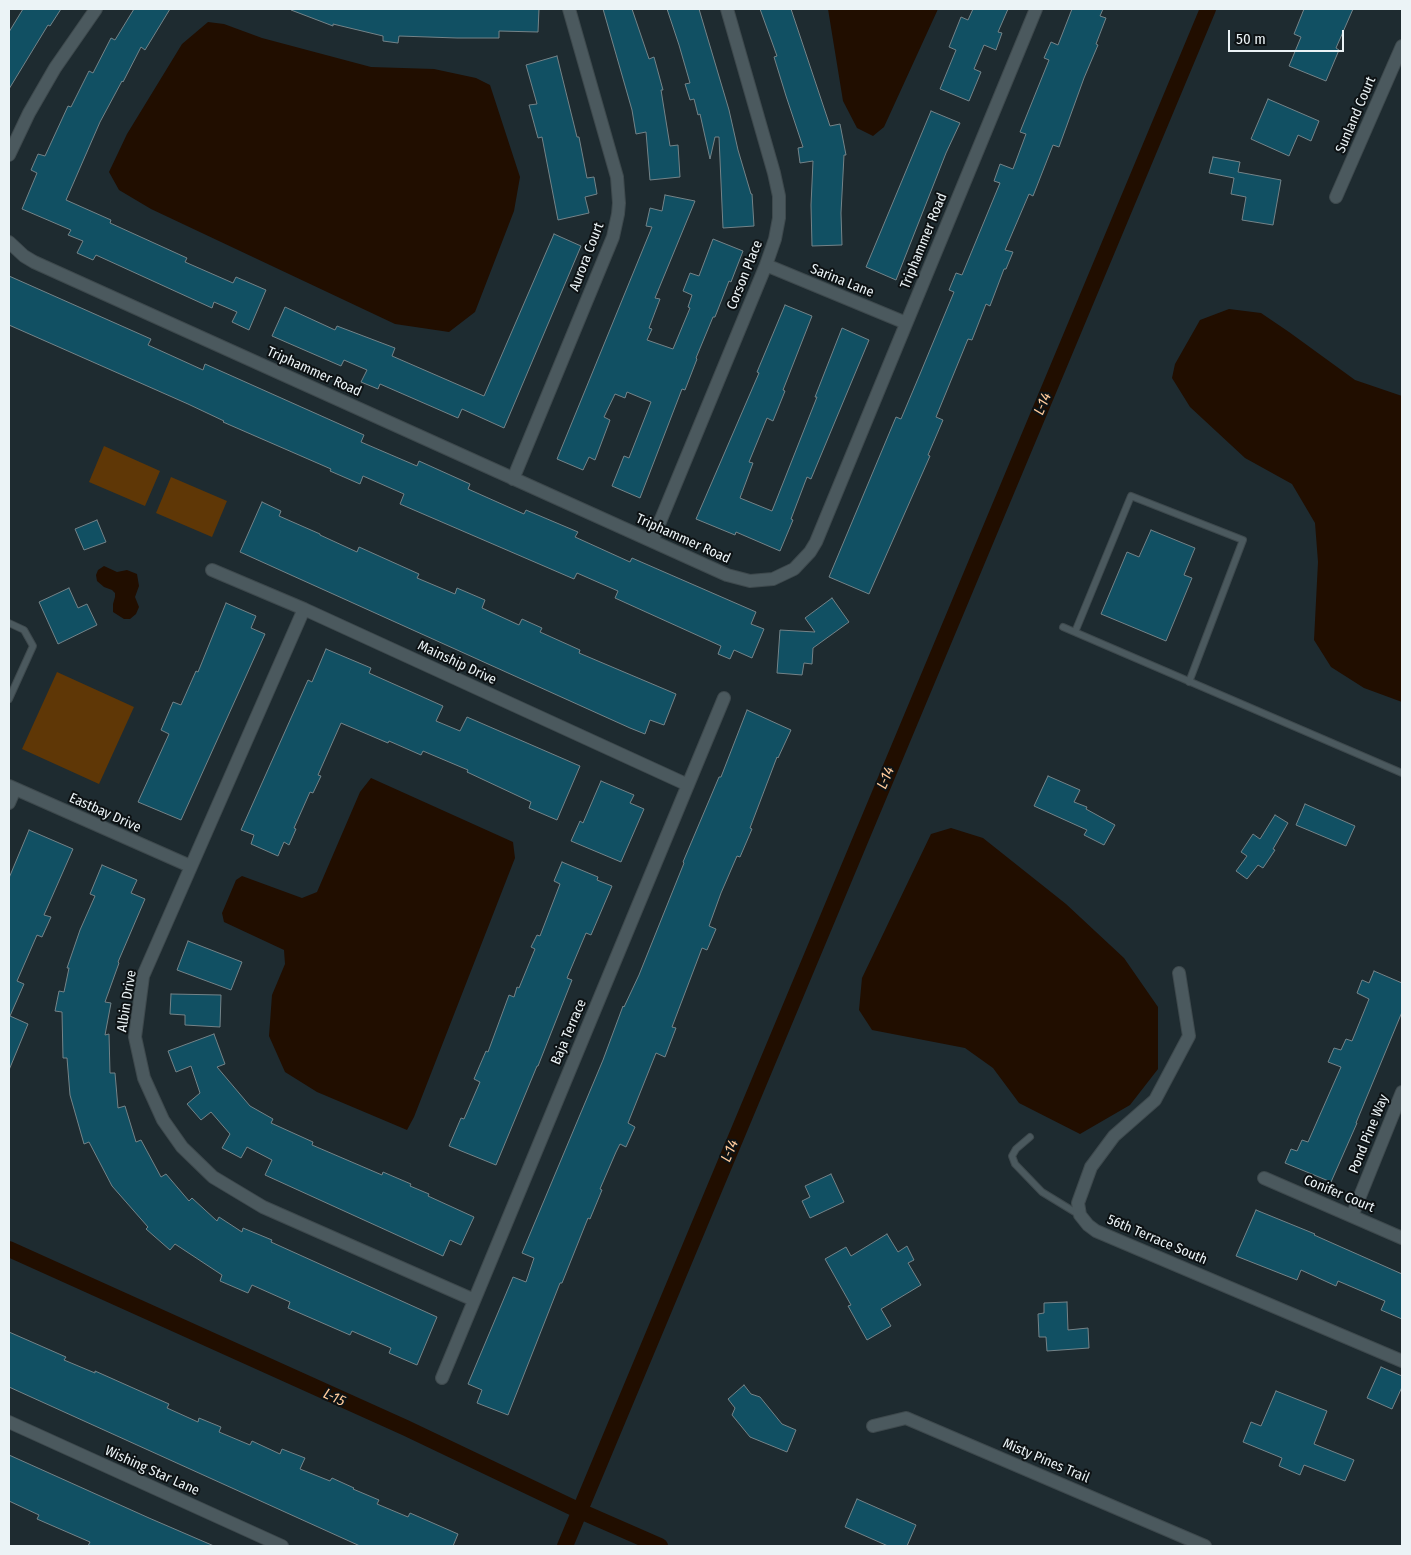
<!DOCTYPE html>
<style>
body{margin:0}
#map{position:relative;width:1411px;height:1555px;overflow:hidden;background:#1e2b30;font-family:"Fira Sans Condensed",sans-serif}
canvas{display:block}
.frame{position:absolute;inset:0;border:10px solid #ebf3f6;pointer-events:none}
.scale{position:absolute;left:1228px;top:30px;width:116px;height:22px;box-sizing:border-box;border:2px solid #ebf3f6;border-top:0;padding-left:6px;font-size:15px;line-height:18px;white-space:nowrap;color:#ebf3f6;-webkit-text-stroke:4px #0d1214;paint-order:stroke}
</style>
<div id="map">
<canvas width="1411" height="1555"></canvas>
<div class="frame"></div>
<div class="scale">50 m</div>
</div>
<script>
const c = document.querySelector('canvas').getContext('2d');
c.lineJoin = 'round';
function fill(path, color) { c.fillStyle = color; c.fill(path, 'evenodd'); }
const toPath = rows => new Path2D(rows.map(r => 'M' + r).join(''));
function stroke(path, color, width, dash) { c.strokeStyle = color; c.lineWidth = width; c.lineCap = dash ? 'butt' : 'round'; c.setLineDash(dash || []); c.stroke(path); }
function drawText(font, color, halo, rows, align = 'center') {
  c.font = font + ' "Fira Sans Condensed",sans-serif'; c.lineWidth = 4; c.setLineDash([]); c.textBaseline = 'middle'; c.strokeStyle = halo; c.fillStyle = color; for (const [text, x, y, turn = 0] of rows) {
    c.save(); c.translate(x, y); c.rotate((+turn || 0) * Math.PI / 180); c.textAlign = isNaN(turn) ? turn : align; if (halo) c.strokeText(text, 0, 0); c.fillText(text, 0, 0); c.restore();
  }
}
fill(toPath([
 [104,446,160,471,145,506,89,482],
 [171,477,227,501,212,537,156,513],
 [57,672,134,707,99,784,22,749]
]), '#5f3706');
fill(toPath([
 [828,9,938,9,884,127,873,136,857,128,843,101],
 [208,22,224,24,262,38,371,67,434,69,476,78,490,85,520,177,514,211,475,312,449,332,395,324,151,209,119,190,109,172,127,134,182,44],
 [1229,309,1261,313,1289,332,1355,380,1402,396,1402,702,1364,688,1331,667,1314,640,1318,562,1315,523,1292,484,1245,458,1190,407,1172,378,1175,364,1200,320],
 [104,566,117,572,127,570,137,574,139,586,135,597,139,607,136,614,130,619,124,619,113,612,113,604,115,597,115,593,112,590,104,587,97,581,96,575,98,570],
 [371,778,513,842,515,858,414,1117,407,1130,317,1092,285,1072,269,1036,272,995,285,964,284,950,224,922,222,913,236,880,242,876,302,898,317,892,360,792],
 [951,828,983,838,1066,904,1124,958,1158,1007,1158,1069,1130,1105,1080,1134,1019,1103,993,1068,965,1048,872,1030,859,1010,862,978,931,834]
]), '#210e00');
stroke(toPath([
 [9,1249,406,1428,580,1511,660,1546],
 [565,1546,1208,9]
]), '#210e00', 16);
const building = toPath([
 [23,9,61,9,50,26,48,25,9,89,9,32,23,9],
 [134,9,170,9,145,50,141,47,123,82,122,81,100,122,66,200,111,220,110,223,187,258,185,262,233,283,236,277,266,290,249,330,232,322,237,312,214,302,212,308,96,255,93,260,77,253,83,241,68,235,71,230,22,209,37,173,31,170,38,154,45,156,68,106,71,107,89,71,93,73,111,38,115,40,134,9],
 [291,9,539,9,538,32,499,31,499,38,457,38,399,36,398,43,383,41,383,36,333,24,333,26,291,10,291,9],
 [603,9,632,9,649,59,654,57,663,90,661,90,670,146,678,145,680,177,650,180,646,132,636,134,632,110,603,9],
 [667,9,699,9,729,110,738,150,751,194,752,194,754,226,723,228,719,137,715,137,710,159,700,114,698,115,694,99,690,100,685,84,690,83,679,45,667,9],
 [760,9,791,9,830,126,840,124,846,155,844,155,841,213,842,245,812,246,811,205,813,161,800,163,798,148,803,147,786,96,774,57,777,56,760,9],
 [973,9,1008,9,998,32,1002,33,996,50,984,45,974,69,981,72,969,101,940,89,956,50,949,47,961,17,968,20,973,9],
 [1072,9,1103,9,1100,16,1106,18,1096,44,1098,45,1084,78,1059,147,1053,145,1033,196,1029,194,1005,250,1013,252,1006,269,1004,269,990,306,986,304,972,340,968,339,936,417,943,420,928,455,930,456,869,594,829,577,896,417,901,419,920,374,954,292,949,290,956,273,962,275,1000,183,994,181,1000,164,1013,169,1026,134,1020,132,1049,60,1044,58,1051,42,1058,45,1072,9],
 [1304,9,1353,9,1336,48,1339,50,1326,81,1289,66,1301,37,1294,34,1304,9],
 [557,56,577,137,579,137,587,178,594,177,597,194,585,197,589,213,558,220,542,137,538,138,529,105,537,104,526,65,557,56],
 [1268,99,1319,121,1311,141,1298,135,1289,156,1251,139,1268,99],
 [931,111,960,123,946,153,896,280,866,267,931,111],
 [1213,157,1240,162,1238,172,1281,180,1273,225,1242,220,1246,197,1231,194,1234,178,1209,173,1213,157],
 [665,195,695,201,655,298,660,299,649,328,652,329,647,340,673,349,690,308,688,307,692,295,683,291,690,273,699,276,713,239,743,251,731,282,729,281,715,317,713,317,696,358,697,359,685,390,682,389,640,498,612,486,624,456,629,458,651,402,627,392,625,398,615,394,604,417,610,420,595,460,589,457,583,470,557,459,652,227,646,226,650,208,662,211,665,195],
 [554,234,581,246,504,428,462,409,458,418,380,384,378,389,361,382,367,370,344,360,341,366,272,336,285,307,335,330,337,326,395,348,392,356,484,396,554,234],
 [9,276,151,339,148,345,203,370,205,364,364,435,361,442,417,466,419,461,470,484,468,489,524,514,526,510,578,532,575,537,630,562,632,558,756,612,751,624,764,629,752,658,734,650,730,659,718,654,721,646,615,598,618,591,577,573,574,579,400,504,404,494,363,476,360,484,330,471,331,469,223,422,224,421,188,404,9,325,9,276],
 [785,305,812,316,783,390,785,391,773,421,767,418,749,462,753,463,740,498,772,511,817,397,815,397,842,328,869,340,811,479,807,477,791,519,793,520,780,551,736,532,735,535,696,519,759,373,757,372,785,305],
 [262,502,281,511,279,516,320,534,320,535,357,552,359,547,419,574,417,578,455,594,457,588,485,600,482,608,519,625,522,619,542,628,540,632,580,650,579,653,676,694,664,725,650,720,645,734,630,728,240,552,262,502],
 [97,520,106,542,84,550,75,529,97,520],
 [1151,530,1195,548,1184,575,1192,578,1166,641,1101,614,1127,552,1139,557,1151,530],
 [69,588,78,608,87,604,97,625,58,644,39,602,69,588],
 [832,598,849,622,813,648,812,664,804,663,802,675,777,673,780,630,815,632,805,618,832,598],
 [226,603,256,616,251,628,265,634,181,820,138,802,169,734,161,730,173,702,181,705,196,671,198,672,226,603],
 [326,649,371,668,369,673,443,706,436,721,460,731,467,717,580,766,557,820,529,808,531,802,467,772,468,770,423,751,421,755,389,741,388,743,341,723,318,775,321,776,313,793,310,792,294,828,296,829,289,845,284,842,278,856,251,844,254,835,241,830,308,680,312,682,326,649],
 [747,710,791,730,778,758,777,757,750,828,752,829,740,857,737,856,721,893,709,926,716,929,707,950,702,948,672,1027,676,1028,665,1057,656,1053,628,1123,635,1127,626,1147,620,1144,616,1152,600,1189,602,1190,590,1219,588,1218,562,1283,560,1283,508,1415,477,1403,482,1390,468,1384,513,1277,526,1282,534,1258,522,1253,603,1060,623,1006,624,1007,639,975,684,863,683,862,719,777,721,777,747,710],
 [1048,776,1080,790,1074,802,1087,807,1086,809,1115,825,1104,845,1084,835,1087,830,1034,806,1048,776],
 [601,781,634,795,630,803,644,809,621,862,571,841,580,821,583,823,601,781],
 [1305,804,1355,826,1346,846,1296,825,1305,804],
 [1275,815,1288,823,1273,849,1275,850,1263,868,1258,865,1247,879,1236,871,1247,856,1241,852,1253,834,1260,839,1275,815],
 [29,830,73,849,44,915,51,917,42,937,37,935,17,981,24,984,10,1016,28,1024,9,1070,9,878,29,830],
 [562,862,598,877,597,880,612,886,591,935,586,933,567,978,572,980,538,1066,537,1066,496,1165,449,1146,461,1118,464,1119,480,1082,474,1079,486,1051,488,1052,509,995,514,997,517,987,519,988,535,949,531,947,537,935,540,936,560,884,554,881,562,862],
 [102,865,137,880,131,893,145,899,118,962,119,963,105,1002,111,1003,105,1035,109,1034,110,1073,115,1073,118,1108,125,1106,136,1142,141,1140,161,1177,166,1174,189,1201,192,1198,217,1221,219,1217,242,1232,243,1228,272,1240,271,1242,437,1317,417,1365,389,1353,391,1348,352,1331,350,1335,288,1308,290,1302,252,1285,248,1293,220,1281,222,1275,175,1244,170,1250,146,1229,148,1227,112,1186,89,1142,84,1144,70,1095,67,1058,63,1058,62,1012,55,1011,59,991,64,992,69,968,67,968,80,930,95,896,90,894,102,865],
 [188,941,242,962,231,990,177,970,188,941],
 [1374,971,1402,983,1402,1012,1356,1123,1357,1123,1331,1182,1285,1163,1291,1149,1297,1151,1302,1140,1308,1142,1341,1067,1328,1062,1334,1048,1341,1050,1346,1039,1352,1041,1369,999,1357,993,1362,980,1369,983,1374,971],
 [171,994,221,995,220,1027,185,1025,185,1015,170,1014,171,994],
 [214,1034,225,1064,217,1067,250,1106,273,1119,271,1123,313,1142,312,1145,382,1175,383,1172,411,1184,410,1186,429,1194,428,1196,474,1217,461,1245,450,1240,443,1256,265,1175,272,1160,247,1147,241,1158,222,1148,230,1134,211,1112,201,1120,187,1104,200,1093,191,1066,176,1072,168,1051,214,1034],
 [831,1174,844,1202,810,1218,802,1201,810,1197,805,1186,831,1174],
 [1256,1210,1315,1234,1314,1235,1402,1274,1402,1319,1381,1310,1385,1301,1338,1281,1336,1286,1301,1270,1297,1280,1236,1256,1256,1210],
 [887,1234,898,1252,907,1246,914,1260,908,1263,921,1285,881,1309,891,1326,867,1340,848,1306,851,1305,825,1259,846,1247,851,1256,887,1234],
 [1067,1302,1068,1330,1088,1328,1089,1348,1047,1351,1046,1337,1039,1337,1038,1314,1044,1313,1044,1303,1067,1302],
 [9,1332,66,1357,64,1360,95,1373,95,1371,169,1404,167,1408,198,1422,199,1418,221,1427,219,1432,250,1445,252,1441,280,1454,282,1449,305,1458,300,1469,330,1481,332,1478,354,1488,353,1489,379,1500,377,1504,408,1517,410,1513,458,1534,453,1546,360,1546,9,1387,9,1332],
 [1381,1367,1402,1376,1402,1387,1392,1409,1367,1398,1381,1367],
 [744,1385,751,1394,760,1397,782,1424,796,1430,787,1452,750,1437,732,1415,735,1408,728,1399,744,1385],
 [1276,1391,1327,1411,1314,1444,1354,1460,1345,1481,1304,1465,1300,1475,1279,1466,1282,1458,1243,1442,1251,1422,1261,1426,1276,1391],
 [9,1455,149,1518,214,1546,88,1546,90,1542,37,1519,39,1515,9,1501,9,1455],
 [857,1499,916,1525,907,1546,888,1546,845,1527,857,1499]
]);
fill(building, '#115063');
stroke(building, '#748388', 1);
const lane = toPath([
 [9,623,24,630,33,646,9,699],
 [1063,627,1402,773],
 [1075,632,1131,496,1243,540,1189,682],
 [1030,1137,1016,1149,1012,1156,1015,1164,1042,1192,1078,1214]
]);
const street = toPath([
 [9,155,29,113,55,68,96,9],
 [1336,197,1402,46],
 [9,242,24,256,34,262,727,575,750,581,773,579,794,569,810,552,816,542,1036,9],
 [766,265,906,323],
 [513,479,613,237,618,214,619,203,617,177,569,9],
 [652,541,766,265,775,239,779,218,779,196,774,173,727,9],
 [212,570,304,609,688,785],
 [304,609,143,976,135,1037,144,1078,163,1120,182,1147,213,1177,263,1207,474,1300],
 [9,786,190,866],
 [9,803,15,789],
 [1179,973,1189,1036,1155,1100,1114,1136,1091,1167,1078,1203,1080,1215,1088,1225,1096,1231,1402,1361],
 [1264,1178,1402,1238],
 [1352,1216,1402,1092],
 [442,1378,724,698],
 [9,1422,282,1546],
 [873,1426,906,1418,1205,1546]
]);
stroke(lane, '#3e494d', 8);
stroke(street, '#3e494d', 14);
stroke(lane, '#4b595e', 6);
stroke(street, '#4b595e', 12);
drawText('14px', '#ebf3f6', '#0d1214', [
 ["Sunland Court",1356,115,-67],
 ["Triphammer Road",924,241,-68],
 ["Aurora Court",587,257,-69],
 ["Corson Place",745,275,-68],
 ["Sarina Lane",842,281,22],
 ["Triphammer Road",314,372,24],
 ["Triphammer Road",683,539,24],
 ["Mainship Drive",457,663,25],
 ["Eastbay Drive",105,813,24],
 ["Albin Drive",127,1001,-81],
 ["Baja Terrace",569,1032,-67],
 ["Pond Pine Way",1369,1134,-68],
 ["Conifer Court",1339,1194,23],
 ["56th Terrace South",1157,1240,23],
 ["Misty Pines Trail",1046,1461,23],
 ["Wishing Star Lane",152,1471,24]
]);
drawText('italic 15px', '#feca9b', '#0d1214', [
 ["L-14",1043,404,-67],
 ["L-14",886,778,-67],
 ["L-14",730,1151,-67],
 ["L-15",334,1398,25]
]);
</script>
